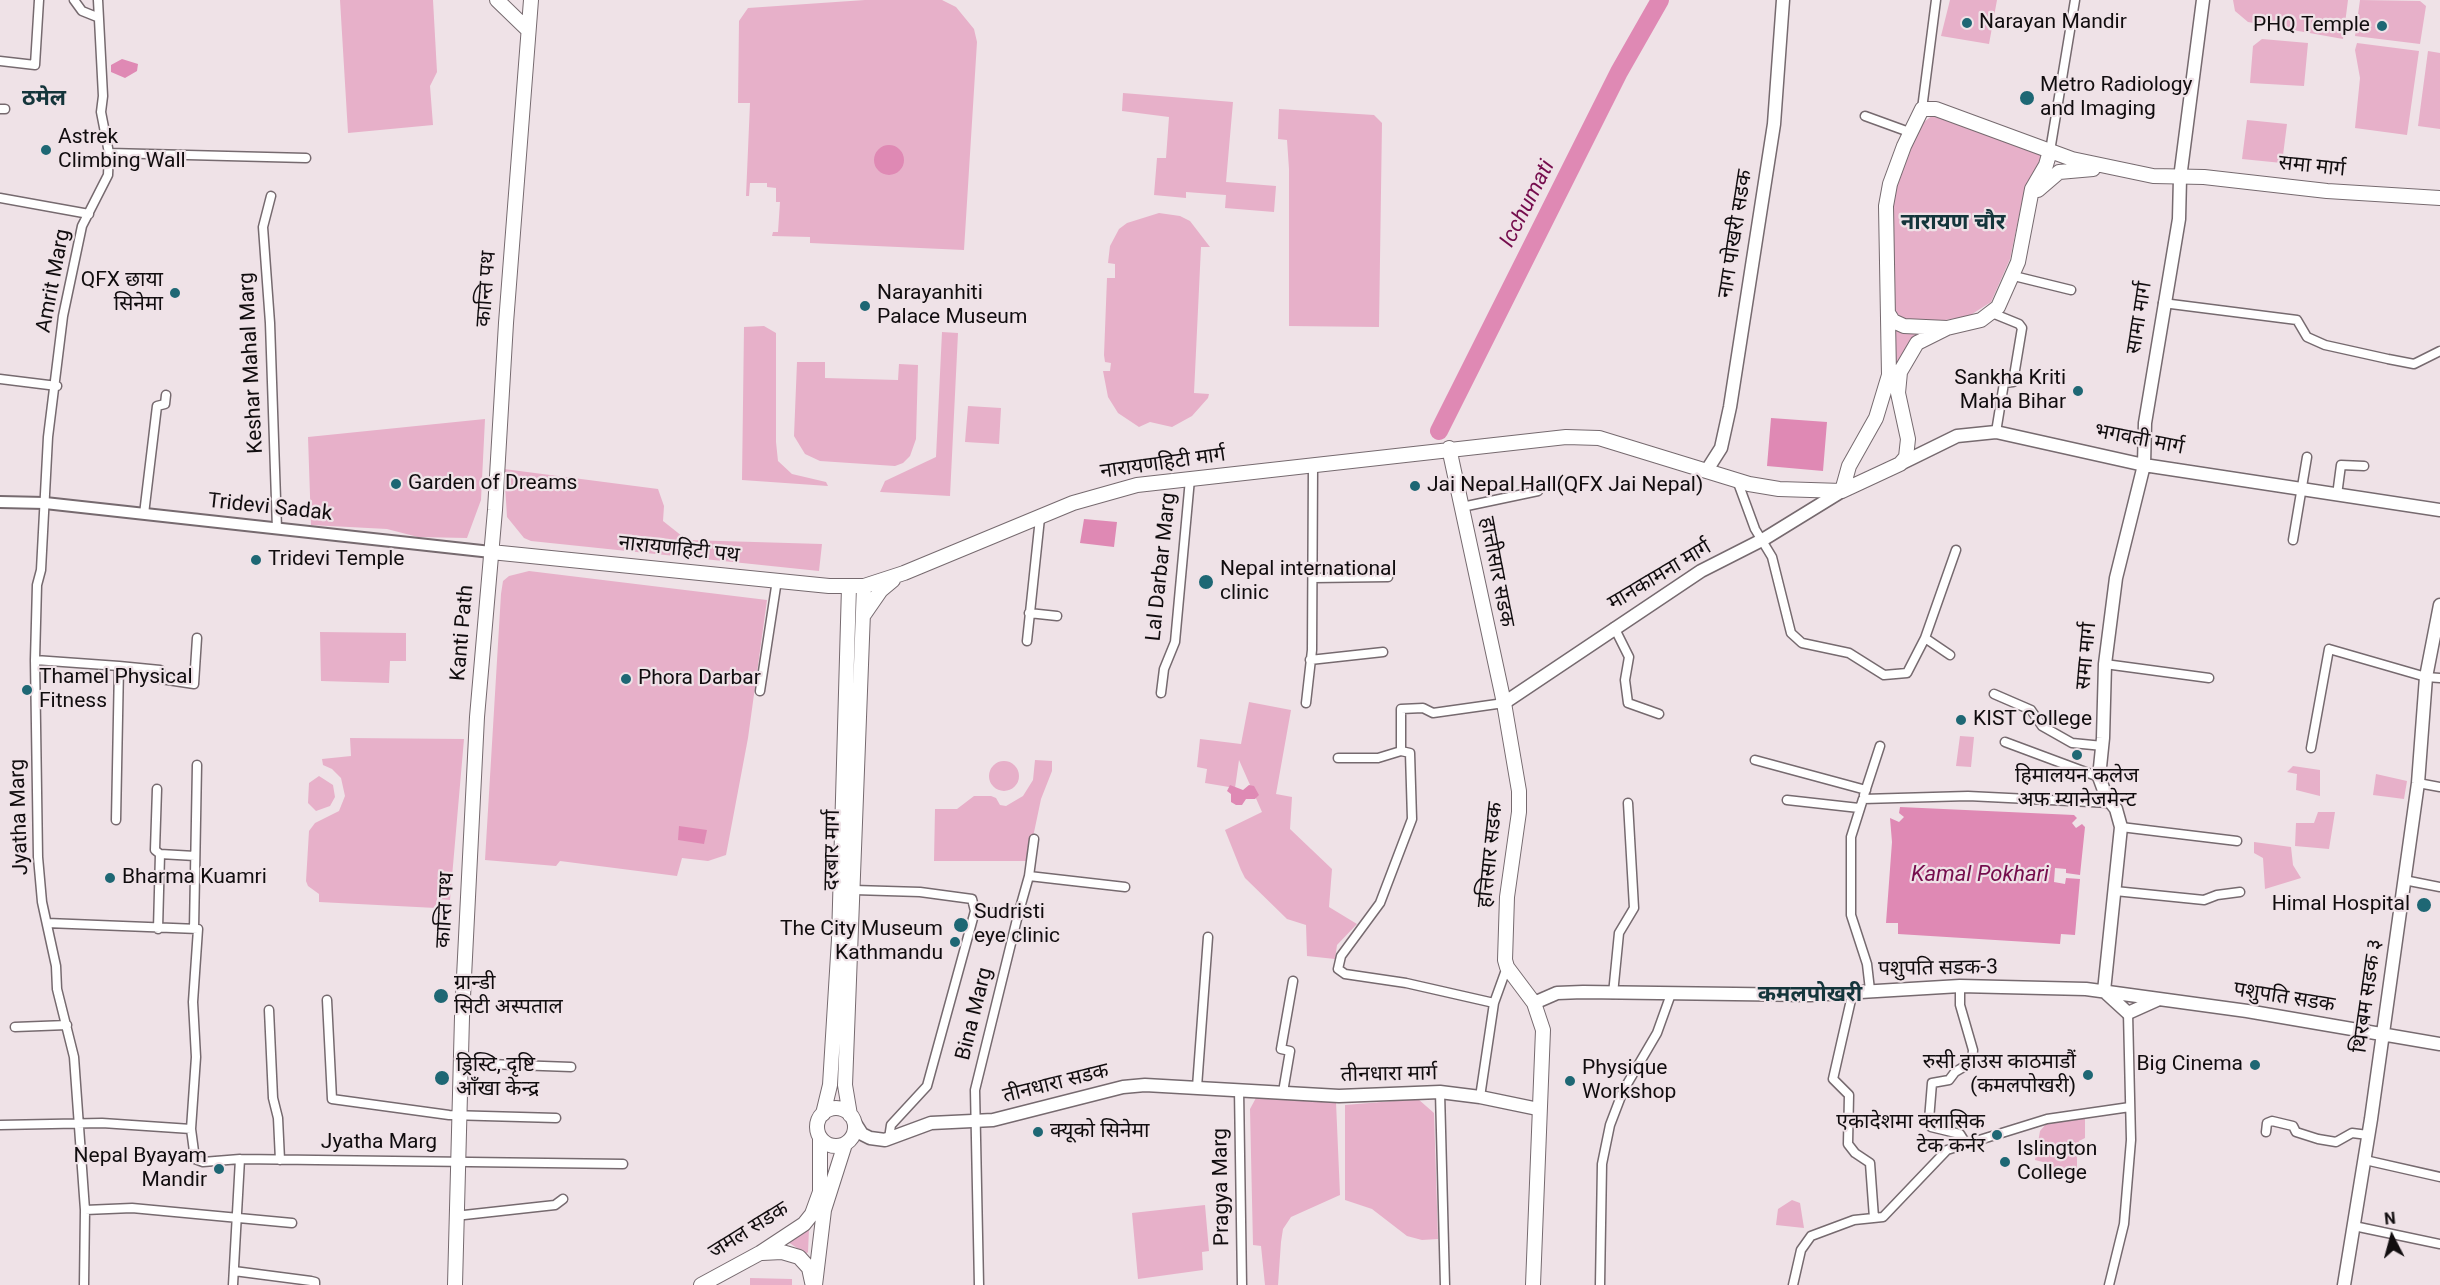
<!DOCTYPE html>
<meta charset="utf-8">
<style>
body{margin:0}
#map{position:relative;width:2440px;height:1285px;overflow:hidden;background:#efe2e7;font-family:Roboto,sans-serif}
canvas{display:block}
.north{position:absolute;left:2362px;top:1207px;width:60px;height:60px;-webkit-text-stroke:4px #efe2e7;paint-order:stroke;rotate:354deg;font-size:16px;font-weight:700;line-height:24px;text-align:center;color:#110d0f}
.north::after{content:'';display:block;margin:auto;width:21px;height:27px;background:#110d0f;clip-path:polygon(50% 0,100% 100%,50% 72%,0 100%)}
</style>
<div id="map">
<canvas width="2440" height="1285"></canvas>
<div class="north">N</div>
</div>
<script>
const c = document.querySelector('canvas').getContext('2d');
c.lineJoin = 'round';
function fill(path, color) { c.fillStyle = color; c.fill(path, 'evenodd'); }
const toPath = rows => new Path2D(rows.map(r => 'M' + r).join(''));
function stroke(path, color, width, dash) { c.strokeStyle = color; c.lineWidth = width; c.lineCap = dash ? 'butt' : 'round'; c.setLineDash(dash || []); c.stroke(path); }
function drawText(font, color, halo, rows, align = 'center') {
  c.font = font + ' Roboto,"Noto Sans Devanagari",sans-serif'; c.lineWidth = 4.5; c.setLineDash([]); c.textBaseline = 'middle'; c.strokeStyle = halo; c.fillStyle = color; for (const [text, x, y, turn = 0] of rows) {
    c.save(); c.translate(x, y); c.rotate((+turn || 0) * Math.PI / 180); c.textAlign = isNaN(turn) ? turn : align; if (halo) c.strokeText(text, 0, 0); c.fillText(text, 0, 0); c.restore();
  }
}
fill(toPath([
 [340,0,433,0,437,72,430,86,433,125,348,133],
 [865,0,942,0,956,7,974,29,977,42,964,250,810,243,810,237,772,236,773,232,778,232,780,202,776,202,776,188,767,187,767,183,750,183,749,196,746,196,750,103,738,103,739,21,748,8],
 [1950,0,1997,0,1989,44,1941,36],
 [2233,0,2348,0,2343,39,2248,22,2235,11],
 [2360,0,2420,1,2426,6,2420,44,2355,36],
 [2262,39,2308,43,2304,86,2250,83,2253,46],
 [2357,43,2419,51,2407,135,2355,128,2360,78,2355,50],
 [2428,51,2440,53,2440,129,2418,126],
 [1123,93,1233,102,1226,182,1276,186,1274,212,1225,208,1226,195,1186,192,1186,198,1154,195,1157,158,1166,158,1169,117,1122,111],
 [1279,109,1374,115,1382,123,1379,327,1289,326,1289,169,1287,140,1278,139],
 [1933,115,2041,152,2045,158,2024,192,2010,259,1991,302,1969,316,1921,324,1900,322,1893,309,1893,196,1920,125],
 [2247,120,2287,124,2282,163,2242,159],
 [1159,213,1180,216,1190,221,1210,247,1201,247,1194,393,1209,394,1208,398,1192,416,1172,427,1150,422,1139,427,1118,413,1108,397,1103,371,1110,371,1111,363,1105,362,1104,355,1107,278,1115,278,1115,264,1108,263,1110,246,1119,229,1127,223],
 [764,326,776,333,776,442,778,461,792,474,826,482,828,486,742,480,744,327],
 [1894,328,1932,330,1895,375,1896,352],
 [942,332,958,333,950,496,880,492,885,481,936,457],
 [797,362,825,362,825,378,898,380,899,364,918,365,916,439,910,456,903,463,895,466,820,461,805,454,794,436],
 [968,406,1001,408,999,444,965,442],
 [485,419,481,500,467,538,418,537,387,529,311,525,308,437],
 [504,469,658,489,664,506,663,521,687,540,822,544,819,571,531,541,524,538,507,517],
 [529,571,767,600,748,738,726,855,708,861,682,858,677,876,560,861,556,866,485,860,501,594,503,581,509,576],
 [320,632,406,633,406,661,390,661,389,683,321,681],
 [1249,702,1291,710,1276,794,1292,797,1290,829,1332,869,1329,907,1357,924,1337,945,1335,959,1307,956,1306,925,1287,919,1245,878,1241,870,1225,830,1262,812,1239,760,1235,788,1205,783,1207,769,1197,767,1200,739,1241,744],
 [1960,736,1974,737,1971,767,1956,766],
 [350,738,464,739,450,900,437,899,436,908,319,902,319,894,308,886,306,881,309,831,315,823,339,811,345,796,341,778,332,769,323,765,322,759,351,756],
 [1035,760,1052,761,1052,771,1041,799,1028,861,934,861,935,809,957,809,974,796,991,796,996,798,1000,805,1006,806,1023,796,1033,780],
 '989 776a15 15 0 1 1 30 0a15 15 0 1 1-30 0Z',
 [2293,766,2320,770,2320,796,2296,790,2297,774,2287,772],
 [2376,774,2407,781,2404,799,2373,795],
 [319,776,333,785,335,797,330,806,316,811,308,803,309,783],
 [2318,812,2335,812,2329,849,2295,846,2296,823,2314,823],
 [2254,842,2291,847,2293,865,2301,878,2265,889,2263,858,2254,853],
 [1257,1096,1336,1102,1340,1195,1291,1217,1283,1229,1281,1242,1278,1285,1265,1285,1261,1246,1253,1245,1250,1109],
 [1418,1099,1434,1113,1438,1239,1422,1240,1407,1236,1372,1209,1345,1200,1345,1105],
 [2085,1118,2085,1138,2079,1141,2077,1153,2077,1176,2049,1172,2051,1164,2035,1160,2040,1131,2046,1124],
 [1792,1200,1800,1203,1804,1228,1776,1225,1778,1209],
 [1205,1205,1209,1251,1202,1252,1203,1270,1138,1279,1132,1213],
 [809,1229,808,1252,806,1254,788,1242],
 [750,1278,792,1279,792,1285,750,1285]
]), '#e7b0c9');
fill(toPath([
 [122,59,138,64,137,71,125,78,111,72,111,65],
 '874 160a15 15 0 1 1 30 0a15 15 0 1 1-30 0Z',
 [1771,418,1827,422,1823,471,1767,466],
 [1084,519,1117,522,1114,547,1080,543],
 [1230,785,1243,790,1249,785,1254,786,1259,795,1255,799,1246,799,1242,805,1236,805,1231,802,1231,794,1227,791],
 [1900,807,2074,815,2077,818,2072,823,2076,828,2082,824,2085,827,2080,875,2066,873,2066,869,2055,868,2054,882,2065,884,2066,878,2080,879,2075,935,2061,934,2060,944,1898,934,1898,923,1886,923,1892,842,1890,818,1899,822,1904,817,1899,813],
 [679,826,707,830,704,844,678,840]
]), '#df89b4');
stroke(toPath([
 [1439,431,1619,72,1660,0]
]), '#df89b4', 18);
const minor = toPath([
 [74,0,82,11,97,17],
 [0,61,35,65,39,0],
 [0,109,5,109],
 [1922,109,1936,0],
 [1865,116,1909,132],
 [2050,151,2075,0],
 [109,153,306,158],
 [271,196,263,227,270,323,277,529],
 [0,198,89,214],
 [2014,276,2071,290],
 [2163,303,2297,320,2307,337,2325,345,2388,359,2414,364,2440,351],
 [1992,313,2019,324,2022,328,2013,382,2004,383,1996,432],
 [0,379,57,386],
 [1737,480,1755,529,1772,557,1791,633,1802,643,1849,653,1884,675,1907,673,1925,638,1956,550],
 [2337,495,2341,465,2364,466],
 [1462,507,1538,491],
 [144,514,157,406,165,404,166,395],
 [2293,540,2307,457],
 [1313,578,1388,577],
 [1029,613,1057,616],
 [1614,627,1629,657,1625,680,1628,703,1659,714],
 [1925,638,1950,655],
 [1027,641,1040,518],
 [35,660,119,666,116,820],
 [1310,660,1383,652],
 [2105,664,2209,678],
 [119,666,160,670,161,679,194,684,197,638],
 [760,691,777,580],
 [1161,693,1164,669,1175,642,1190,479],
 [1994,694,2031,710,2042,726,2072,743,2103,746],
 [1306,703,1312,650,1313,466],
 [2005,742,2099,777],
 [2311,748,2329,649,2426,677,2440,678],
 [1338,758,1378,758,1401,751],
 [1755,760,1866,790],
 [2418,783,2440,787],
 [157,789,155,850,160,854,158,929],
 [1864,795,1880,746],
 [1787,800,1859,808],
 [2121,827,2237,841],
 [160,854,195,856],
 [1029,876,1125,887],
 [2404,880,2440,887],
 [854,890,920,892,972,899,975,911,1018,915,1029,876,1034,839],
 [2115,891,2204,900,2217,895,2240,892],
 [47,923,198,929,193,1002,196,1057,191,1129],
 [194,929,197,765],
 [1960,986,1960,1005,1973,1050,1972,1062,1955,1072,1949,1080,1932,1083,1929,1120,1931,1127,1960,1134,1965,1142],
 [1870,990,1867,964,1851,915,1851,837,1863,799,1968,796,2110,803],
 [1853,991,1833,1079,1849,1095,1848,1144,1855,1153,1870,1163,1874,1218],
 [1613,994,1619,933,1634,908,1628,803],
 [327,1000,332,1099,449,1115,556,1118],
 [1494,1003,1406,983,1345,974,1338,969,1341,956,1380,903,1412,819,1410,753,1401,751,1401,709,1423,708,1433,713,1504,703],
 [269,1010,273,1098,278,1118,280,1160],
 [15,1027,67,1025],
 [461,1063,571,1067],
 [1197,1087,1208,937],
 [1239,1089,1242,1285],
 [1283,1092,1290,1051,1281,1049,1293,981],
 [1440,1092,1445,1285],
 [1480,1097,1494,1003,1507,967],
 [0,1125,102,1123,191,1129,195,1159,203,1162,240,1159,623,1164],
 [2266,1132,2267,1123,2272,1121,2293,1126,2296,1132,2318,1139,2336,1142,2352,1133,2368,1135],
 [889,1138,891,1125,927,1086,975,911],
 [2365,1160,2440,1177],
 [85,1210,132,1208,292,1223],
 [455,1216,555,1205,563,1199],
 [2354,1226,2440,1244],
 [234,1271,311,1281,315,1282,315,1285],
 [84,1285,85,1210,74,1057,57,989,56,966,42,902,38,857,35,660,37,585,41,570,48,437,63,316,82,226,108,175,109,153,101,112,103,96,98,0],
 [233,1285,240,1159],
 [979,1285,975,1090,1018,915],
 [1600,1285,1602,1164,1610,1125,1623,1091,1657,1033,1671,994],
 [1793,1285,1801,1250,1811,1236,1854,1220,1883,1217,1947,1150,2047,1119,2130,1107],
 [2109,1285,2124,1224,2131,1140,2128,1013]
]);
const tertiary = toPath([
 [0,502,45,503,491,552]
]);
const secondary = toPath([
 [1900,464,1957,436,1996,432,2144,465,2440,510],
 [1707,470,1721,448,1730,407,1774,124,1783,0],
 [1504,703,1701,571,1764,539,1842,491],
 [2104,991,2121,827,2116,809,2106,796,2099,777,2103,738,2105,664,2116,578,2144,465,2145,423,2179,219,2180,178,2203,0],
 [2105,992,2128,1013,2157,1000],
 [1534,1003,1557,993,1583,992,1810,995,1960,986,2086,989,2247,1011,2440,1044],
 [855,1123,862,1134,870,1138,885,1140,931,1123,993,1120,1123,1087,1145,1085,1339,1096,1440,1092,1480,1097,1538,1109],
 [2344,1285,2371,1119,2418,783,2426,677,2440,605]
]);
const primary = toPath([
 [497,0,527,29],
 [2038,190,2059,172,2093,169],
 [1888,313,1893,321,1904,326,1947,328,1981,320,1998,307,2018,262,2032,189,2046,165,2050,151],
 [1449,448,1504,703,1519,791,1519,812,1507,897,1505,960,1507,967,1534,1003,1543,1030,1533,1285],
 [1842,491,1849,466,1876,418,1889,375,1886,206,1890,184,1904,146,1922,109,1936,109,2072,159,2153,176,2204,177,2327,191,2440,198],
 [491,552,829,586,864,586,904,573,1073,503,1137,485,1566,437,1599,438,1749,484,1779,489,1842,491,1900,464,1906,457,1908,439,1898,393,1900,372,1917,343,1947,328],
 [863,616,881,590,893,580],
 '817 1127a19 19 0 1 1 38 0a19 19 0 1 1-38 0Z',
 [823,1114,830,1085,839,939,849,587],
 [850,1115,845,1085,864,586],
 [762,1253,782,1252,799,1257,809,1268,812,1282],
 [455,1285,462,1017,477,717,495,510,506,323,531,0],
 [701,1285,760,1253,804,1224,812,1214,820,1192,820,1137],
 [815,1285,824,1210,845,1144]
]);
stroke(minor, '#766a6f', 11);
stroke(tertiary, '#766a6f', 14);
stroke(secondary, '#766a6f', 15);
stroke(primary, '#766a6f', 16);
stroke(minor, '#fff', 8);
stroke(tertiary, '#fff', 10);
stroke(secondary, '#fff', 12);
stroke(primary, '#fff', 14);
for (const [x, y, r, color] of [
 [1967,23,6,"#1e6774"],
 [2382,26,6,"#1e6774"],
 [2027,98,8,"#1e6774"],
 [46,150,6,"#1e6774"],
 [175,293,6,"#1e6774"],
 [865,306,6,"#1e6774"],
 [2078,391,6,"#1e6774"],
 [396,484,6,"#1e6774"],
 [1415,486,6,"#1e6774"],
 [256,560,6,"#1e6774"],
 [1206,582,8,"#1e6774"],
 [626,679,6,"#1e6774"],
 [27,690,6,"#1e6774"],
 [1961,720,6,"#1e6774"],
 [2077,755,6,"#1e6774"],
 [110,878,6,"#1e6774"],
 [2424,905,8,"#1e6774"],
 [961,925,8,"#1e6774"],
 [955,942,6,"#1e6774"],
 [441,996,8,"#1e6774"],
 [2255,1065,6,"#1e6774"],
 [2088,1075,6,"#1e6774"],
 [442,1078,8,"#1e6774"],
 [1570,1081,6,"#1e6774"],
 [1038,1132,6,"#1e6774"],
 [1997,1135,6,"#1e6774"],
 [2005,1162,6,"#1e6774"],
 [219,1169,6,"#1e6774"]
]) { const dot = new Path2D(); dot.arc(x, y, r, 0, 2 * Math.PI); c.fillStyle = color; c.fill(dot); stroke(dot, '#efe2e7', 2); }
drawText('21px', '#110d0f', '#efe2e7', [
 ["Narayan Mandir",1979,23],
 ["PHQ Temple",2370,26,"right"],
 ["Metro Radiology",2040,86],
 ["and Imaging",2040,110],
 ["Astrek",58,138],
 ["Climbing Wall",58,162],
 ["QFX छाया",163,281,"right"],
 ["सिनेमा",163,305,"right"],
 ["Narayanhiti",877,294],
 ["Palace Museum",877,318],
 ["Sankha Kriti",2066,379,"right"],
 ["Maha Bihar",2066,403,"right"],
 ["Garden of Dreams",408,484],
 ["Jai Nepal Hall(QFX Jai Nepal)",1427,486],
 ["Tridevi Temple",268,560],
 ["Nepal international",1220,570],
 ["clinic",1220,594],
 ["Thamel Physical",39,678],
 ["Fitness",39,702],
 ["Phora Darbar",638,679],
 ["KIST College",1973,720],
 ["हिमालयन कलेज",2077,777,"center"],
 ["अफ म्यानेजमेन्ट",2077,801,"center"],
 ["Bharma Kuamri",122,878],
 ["Himal Hospital",2410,905,"right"],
 ["Sudristi",974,913],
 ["eye clinic",974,937],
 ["The City Museum",943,930,"right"],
 ["Kathmandu",943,954,"right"],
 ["ग्रान्डी",454,984],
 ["सिटी अस्पताल",454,1008],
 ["रुसी हाउस काठमाडौं",2076,1063,"right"],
 ["(कमलपोखरी)",2076,1087,"right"],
 ["Big Cinema",2243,1065,"right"],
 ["ड्रिस्टि, दृष्टि",456,1066],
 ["आँखा केन्द्र",456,1090],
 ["Physique",1582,1069],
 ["Workshop",1582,1093],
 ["एकादेशमा क्लासिक",1985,1123,"right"],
 ["टेक कर्नर",1985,1147,"right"],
 ["क्यूको सिनेमा",1050,1132],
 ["Islington",2017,1150],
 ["College",2017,1174],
 ["Nepal Byayam",207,1157,"right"],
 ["Mandir",207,1181,"right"]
], 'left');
drawText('21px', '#110d0f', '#efe2e7', [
 ["समा मार्ग",2312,167,6],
 ["नाग पोखरी सडक",1736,234,-81],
 ["Amrit Marg",54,281,-79],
 ["कान्ति पथ",487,289,-86],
 ["सामा मार्ग",2140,318,-81],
 ["Keshar Mahal Marg",252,363,-93],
 ["भगवती मार्ग",2139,440,11],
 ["नारायणहिटी मार्ग",1163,464,-8],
 ["Tridevi Sadak",270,508,6],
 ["नारायणहिटी पथ",679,550,6],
 ["Lal Darbar Marg",1162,567,-84],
 ["हात्तीसार सडक",1496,572,79],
 ["मानकामना मार्ग",1660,576,-31],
 ["Kanti Path",463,633,-85],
 ["समा मार्ग",2087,656,-85],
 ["Jyatha Marg",20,817,-92],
 ["दरबार मार्ग",833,850,-89],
 ["हत्तिसार सडक",1491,855,-84],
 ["कान्ति पथ",446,910,-87],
 ["पशुपति सडक-3",1938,969,-1],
 ["थिरबम सडक ३",2368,996,-82],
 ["पशुपति सडक",2284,998,9],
 ["Bina Marg",975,1014,-76],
 ["तीनधारा मार्ग",1389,1075,-1],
 ["तीनधारा सडक",1056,1084,-14],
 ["Jyatha Marg",379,1143],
 ["Pragya Marg",1222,1187,-91],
 ["जमल सडक",749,1231,-32]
]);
drawText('bold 22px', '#14353b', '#efe2e7', [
 ["ठमेल",44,99],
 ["नारायण चौर",1953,223],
 ["कमलपोखरी",1810,995]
]);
drawText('italic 22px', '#750d4d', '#efe2e7', [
 ["Icchumati",1528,204,-63],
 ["Kamal Pokhari",1980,875]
]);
</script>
